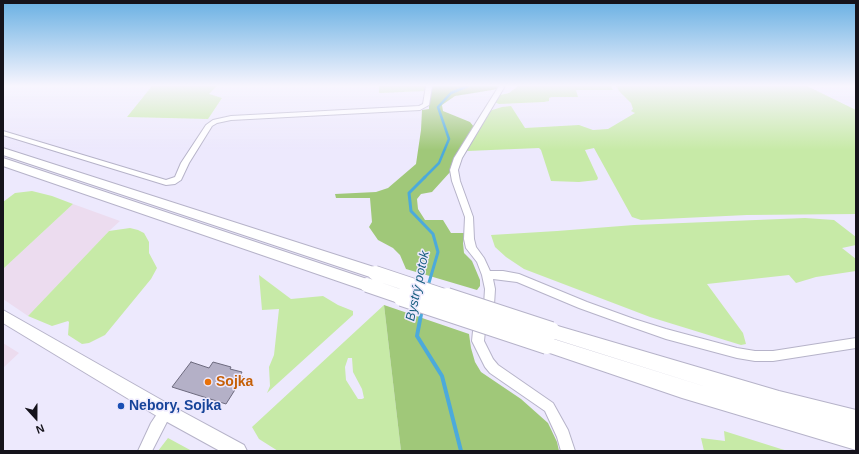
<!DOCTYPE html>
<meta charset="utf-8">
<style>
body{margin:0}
#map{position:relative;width:859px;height:454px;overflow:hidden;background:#ede9fd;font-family:Arial,sans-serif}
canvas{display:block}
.frame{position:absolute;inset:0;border:4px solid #15131b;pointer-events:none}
.north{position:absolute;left:16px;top:398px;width:40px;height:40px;-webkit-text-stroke:3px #ede9fd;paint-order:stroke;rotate:159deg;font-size:11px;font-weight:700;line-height:16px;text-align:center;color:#15131b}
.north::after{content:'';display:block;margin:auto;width:14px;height:18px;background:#15131b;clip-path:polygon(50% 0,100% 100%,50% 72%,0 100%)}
</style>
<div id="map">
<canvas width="859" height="454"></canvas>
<div class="frame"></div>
<div class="north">N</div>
</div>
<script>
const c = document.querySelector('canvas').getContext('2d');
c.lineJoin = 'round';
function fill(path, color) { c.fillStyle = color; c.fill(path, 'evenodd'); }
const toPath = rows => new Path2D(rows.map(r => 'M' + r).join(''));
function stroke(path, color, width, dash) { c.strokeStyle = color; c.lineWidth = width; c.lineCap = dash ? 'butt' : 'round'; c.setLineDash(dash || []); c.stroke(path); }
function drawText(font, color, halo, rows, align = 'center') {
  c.font = font + ' Arial,sans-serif'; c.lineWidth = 3; c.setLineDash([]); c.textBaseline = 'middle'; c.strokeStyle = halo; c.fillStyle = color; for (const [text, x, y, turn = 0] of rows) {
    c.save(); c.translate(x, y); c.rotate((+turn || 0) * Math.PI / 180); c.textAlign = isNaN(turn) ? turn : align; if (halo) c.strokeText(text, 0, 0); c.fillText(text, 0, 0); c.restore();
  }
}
fill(toPath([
 [73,204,120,221,109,231,28,316,3,299,3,269],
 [3,343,19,353,3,368]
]), '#ecdcef');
fill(toPath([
 [152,86,217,86,209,94,222,98,208,119,127,117],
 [379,86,427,86,425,91,379,93],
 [518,86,611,86,613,90,576,90,578,97,552,97,549,98,549,101,544,102,499,104,494,102,500,95,509,93],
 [616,86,807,86,856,110,856,214,747,215,641,220,632,217,594,148,585,150,598,178,597,180,579,182,551,181,541,150,539,148,467,151,489,111,502,107,511,106,525,128,579,125,593,130,608,129,635,113,631,111,633,109,631,103,620,92],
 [32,191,52,196,73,204,3,269,3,202,15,193],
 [805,218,834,220,856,237,856,245,842,248,856,259,856,271,816,277,796,283,789,275,707,284,743,333,746,344,741,345,650,317,524,269,506,257,495,247,491,235,557,231,634,225],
 [130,228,138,230,144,233,149,242,149,253,157,268,151,279,105,335,89,343,82,344,68,335,69,322,68,321,52,326,28,316,109,231],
 [259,275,291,299,323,296,338,305,353,311,353,315,267,393,270,386,269,367,274,355,279,309,262,310],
 [384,305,401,451,278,451,259,439,252,427],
 [348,358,352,358,353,372,362,389,364,398,362,399,358,399,346,380,345,367],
 [724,431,781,449,788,451,704,451,701,438,725,441],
 [168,438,192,451,158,451]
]), '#c7eaa7');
fill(toPath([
 [432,86,499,86,498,89,455,96,442,105,443,111,470,122,474,127,451,171,432,192,421,194,417,199,418,209,425,220,443,220,451,233,465,233,463,243,464,253,472,261,480,280,480,286,477,290,406,269,400,255,393,248,378,240,369,227,372,222,370,198,336,198,335,194,376,192,388,188,416,164,421,130,422,110,429,109,429,95],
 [384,305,469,334,471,348,475,362,481,372,521,399,548,423,557,442,559,451,401,451]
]), '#a0c879');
stroke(toPath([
 [424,178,439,163,449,139,438,107,451,93,468,86]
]), '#4caadb', 2.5);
stroke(toPath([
 [425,177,409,193,411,211,433,234,438,252,428,286]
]), '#4caadb', 3);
stroke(toPath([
 [422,309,417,336,442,376,461,451]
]), '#4caadb', 4);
const building = toPath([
 [191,362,209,368,213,362,231,367,230,369,242,372,240,376,243,377,226,404,172,387,191,362]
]);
fill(building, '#b4b0c7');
stroke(building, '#6d6a7e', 1);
const minor = toPath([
 [426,86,432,86,429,105,420,110,231,120,217,123,212,126,189,163,181,180,175,184,166,185,3,135,3,131,166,180,175,177,181,163,206,125,213,120,231,116,419,106,423,104,426,86],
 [499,86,505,86,462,158,458,170,460,181,473,217,474,239,476,247,484,258,490,271,503,271,519,274,587,302,634,319,666,329,737,348,755,351,773,351,856,338,856,348,773,361,755,361,737,358,666,339,629,326,579,308,517,282,493,279,495,289,494,305,485,331,484,341,493,359,498,365,553,403,568,430,575,451,561,451,557,437,545,411,490,373,485,367,472,341,473,331,484,305,485,289,482,275,477,262,466,248,464,239,465,217,452,181,450,170,454,158,499,86],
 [166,406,171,408,172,412,152,451,138,451,151,423,161,408,166,406]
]);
const major = toPath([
 [3,310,172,406,244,445,247,451,220,451,160,418,3,323,3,310]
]);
const highway = toPath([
 [3,148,380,269,383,273,380,277,375,279,370,277,3,155,3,148],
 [3,158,373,281,375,285,373,289,367,291,361,289,3,166,3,158],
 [551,324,779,391,856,410,856,450,682,398,541,350,538,345,541,340,547,337,716,390,545,336,542,331,545,326,551,324]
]);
stroke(minor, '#b6b3c9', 2);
stroke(major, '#b6b3c9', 2);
stroke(highway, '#b6b3c9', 2);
fill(minor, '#fff');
fill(major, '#fff');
fill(highway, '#fff');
const highwayBridgeFar1 = toPath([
 [375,273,450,298],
 [367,285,405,298]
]);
const highwayBridge = toPath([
 [402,297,547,345],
 [447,297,551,331]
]);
stroke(highwayBridgeFar1, '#b6b3c9', 16, []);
stroke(highwayBridge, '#b6b3c9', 20, []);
stroke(highwayBridgeFar1, '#fff', 14);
stroke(highwayBridge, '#fff', 18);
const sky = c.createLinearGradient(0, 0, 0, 150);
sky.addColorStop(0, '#69b0e3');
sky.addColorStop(0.57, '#f7f5fe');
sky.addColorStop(1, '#f7f5fe00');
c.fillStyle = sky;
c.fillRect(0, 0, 859, 150);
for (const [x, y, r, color] of [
 [208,382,4,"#e8710a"],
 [121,406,4,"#1a4fb4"]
]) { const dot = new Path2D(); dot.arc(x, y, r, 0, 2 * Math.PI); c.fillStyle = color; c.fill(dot); stroke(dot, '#ede9fd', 1.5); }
drawText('italic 13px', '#185e80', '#ede9fd', [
 ["Bystrý potok",418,286,-78]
]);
drawText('bold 14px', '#c56008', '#ede9fd', [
 ["Sojka",216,382]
], 'left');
drawText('bold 14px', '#164399', '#ede9fd', [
 ["Nebory, Sojka",129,406]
], 'left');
</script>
